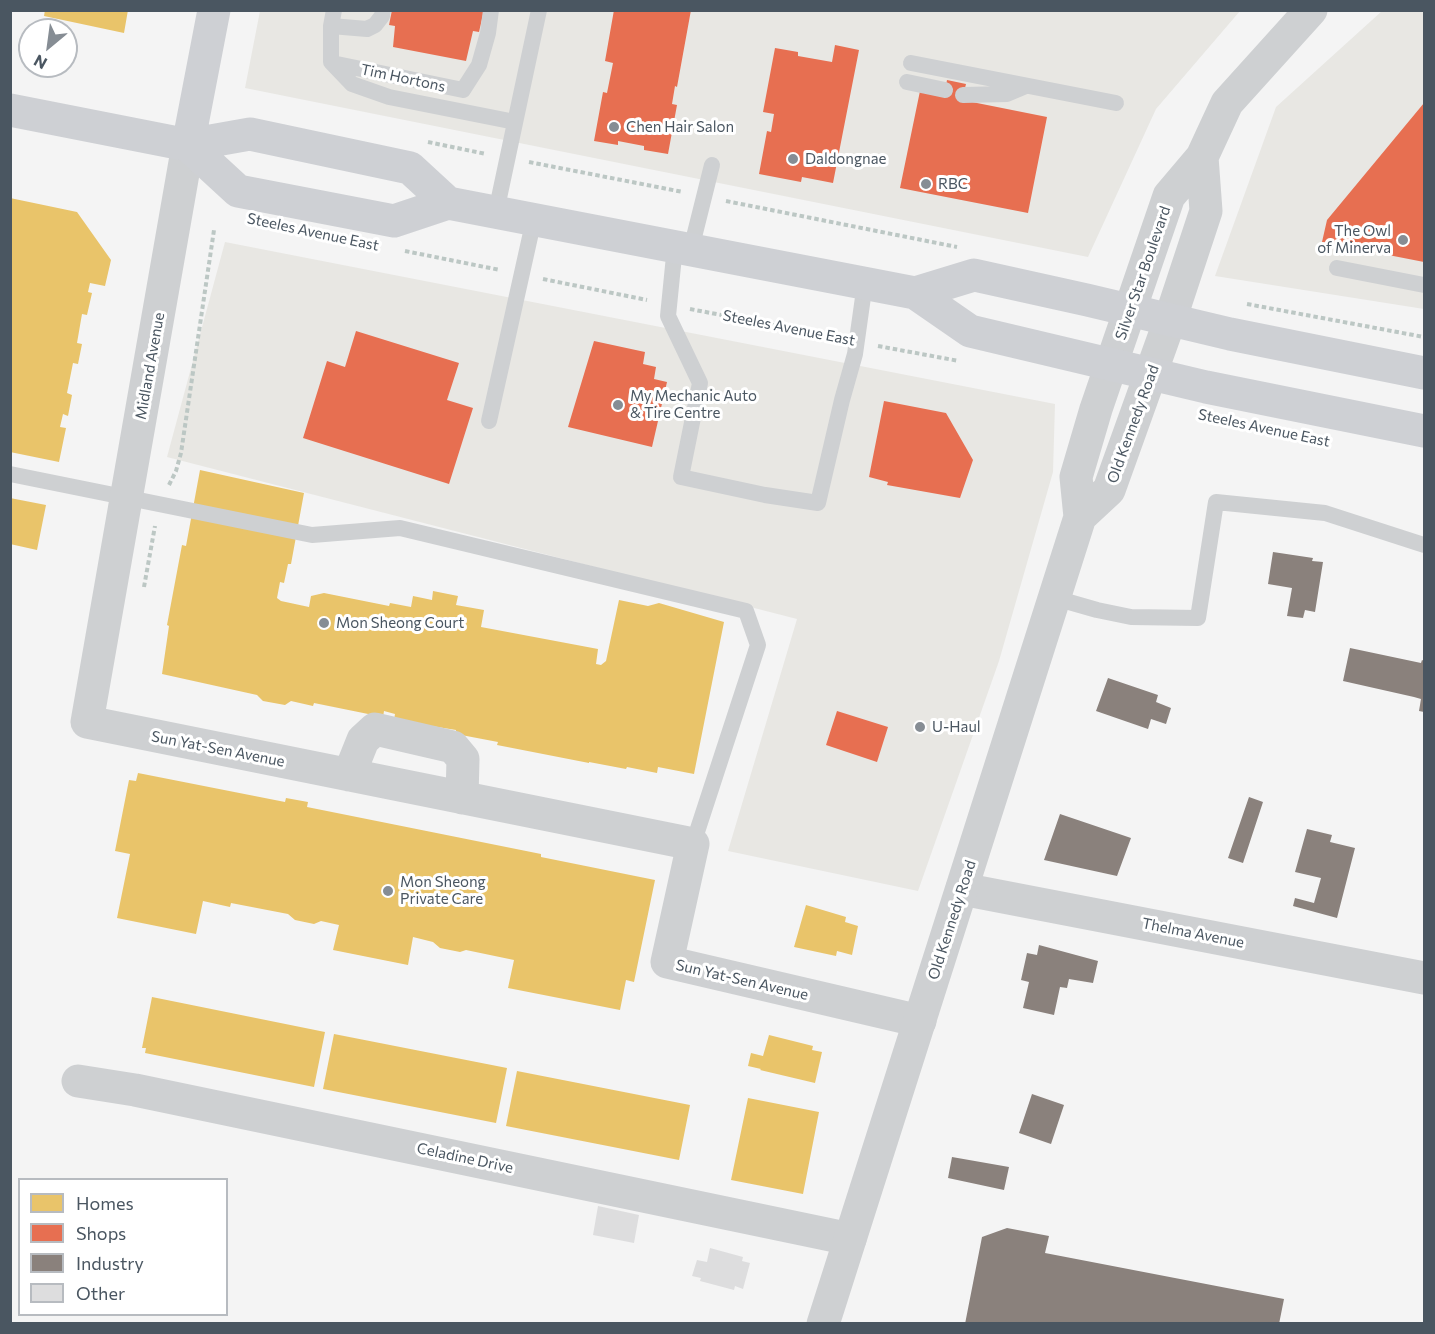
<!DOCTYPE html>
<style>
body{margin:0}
#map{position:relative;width:1435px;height:1334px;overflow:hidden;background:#f4f4f4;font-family:Commissioner,sans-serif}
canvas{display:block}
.frame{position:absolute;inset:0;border:12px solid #4a5661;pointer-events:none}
.legend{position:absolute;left:18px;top:1178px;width:210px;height:138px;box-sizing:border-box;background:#fff;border:2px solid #b7bbc0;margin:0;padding:8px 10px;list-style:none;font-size:18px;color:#4a5661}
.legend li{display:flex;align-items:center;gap:12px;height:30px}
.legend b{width:30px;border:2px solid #b7bbc0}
.north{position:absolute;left:18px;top:18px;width:60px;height:60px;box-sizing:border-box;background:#fff;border:2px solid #b7bbc0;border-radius:50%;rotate:209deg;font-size:16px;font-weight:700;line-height:24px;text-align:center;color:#4a5661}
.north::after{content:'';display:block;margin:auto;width:21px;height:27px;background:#868d94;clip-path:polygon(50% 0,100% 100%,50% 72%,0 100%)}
</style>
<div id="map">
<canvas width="1435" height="1334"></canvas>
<div class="frame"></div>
<ul class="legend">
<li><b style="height:16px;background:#e9c46a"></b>Homes</li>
<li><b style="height:16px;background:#e76f51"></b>Shops</li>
<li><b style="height:16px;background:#8a817c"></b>Industry</li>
<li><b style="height:16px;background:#ddddde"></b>Other</li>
</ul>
<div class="north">N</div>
</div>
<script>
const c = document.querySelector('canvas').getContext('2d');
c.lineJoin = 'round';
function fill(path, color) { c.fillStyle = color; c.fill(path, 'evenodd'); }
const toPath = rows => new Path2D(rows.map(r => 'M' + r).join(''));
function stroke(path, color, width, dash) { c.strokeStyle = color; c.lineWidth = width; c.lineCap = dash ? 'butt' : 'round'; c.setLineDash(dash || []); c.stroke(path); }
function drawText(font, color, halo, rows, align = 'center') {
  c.font = font + ' Commissioner,sans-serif'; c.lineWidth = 6; c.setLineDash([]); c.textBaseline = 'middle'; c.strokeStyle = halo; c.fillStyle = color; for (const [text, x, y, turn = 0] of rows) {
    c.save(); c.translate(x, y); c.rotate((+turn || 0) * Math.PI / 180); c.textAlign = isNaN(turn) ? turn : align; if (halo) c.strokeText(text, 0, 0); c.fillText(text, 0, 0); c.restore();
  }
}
fill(toPath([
 [260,11,1240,11,1156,109,1088,257,245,88],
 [1382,11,1424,11,1424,309,1215,276,1276,107],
 [225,242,1055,404,1053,472,999,661,918,891,728,851,797,619,167,457]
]), '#e8e7e3');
fill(toPath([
 [45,10,128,10,124,33,44,16],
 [10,198,77,212,111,260,105,286,90,283,88,292,92,293,87,315,82,314,77,343,82,344,78,364,73,363,67,393,72,395,68,416,63,414,60,427,66,428,59,462,10,452],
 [200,470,304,493,291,564,288,564,284,583,280,582,277,598,281,601,309,607,311,596,324,593,389,606,390,603,411,607,413,596,432,600,433,591,458,596,456,605,484,610,481,627,598,649,596,664,601,665,606,661,619,600,648,606,659,603,724,622,694,774,658,767,657,773,627,767,626,769,589,762,589,763,497,745,498,742,456,734,456,730,394,720,395,714,384,711,383,717,314,703,313,706,291,701,285,705,263,701,257,695,162,674,169,626,167,625,182,545,186,546],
 [10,498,46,505,37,550,10,544],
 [138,773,285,802,286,798,308,802,307,807,541,854,541,857,655,880,634,982,626,980,620,1010,508,988,514,960,466,950,460,952,440,948,433,942,413,937,408,965,333,950,339,925,321,921,314,924,295,920,288,914,231,903,230,907,203,901,196,934,117,918,130,854,115,851,129,780,136,781],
 [806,905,846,917,845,922,858,926,852,955,837,951,836,956,794,947],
 [152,997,325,1032,314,1087,145,1053,146,1048,142,1048],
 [334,1034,507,1068,496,1123,323,1089],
 [769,1035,813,1046,812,1050,822,1052,815,1083,760,1070,761,1069,748,1066,751,1053,763,1056],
 [517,1071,690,1105,679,1160,506,1126],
 [748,1098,819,1112,803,1194,731,1180]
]), '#e9c46a');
fill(toPath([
 [392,10,484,10,479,32,473,31,466,61,393,47,395,26,389,25],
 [614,10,691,10,677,87,675,86,672,104,677,105,668,154,644,150,644,146,618,141,618,145,594,141,603,92,607,93,613,63,605,61],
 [835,45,859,50,833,183,802,177,801,182,759,174,767,131,771,132,774,114,763,112,775,48,798,52,798,56,832,62],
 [947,80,966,84,962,100,1047,117,1028,213,900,188,920,91,944,96],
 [1424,103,1424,262,1322,242,1327,220],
 [356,331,459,363,447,400,473,408,449,484,303,438,327,361,345,367],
 [594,341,645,352,643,364,656,367,654,379,667,382,652,447,568,427],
 [884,401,946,413,973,460,960,498,887,485,888,482,869,477],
 [837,711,888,727,877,762,826,745]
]), '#e76f51');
fill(toPath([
 [1273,552,1313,558,1312,561,1323,562,1315,612,1305,610,1303,618,1287,616,1292,588,1268,584],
 [1350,648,1421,663,1422,660,1424,661,1424,712,1419,711,1421,699,1414,697,1343,681],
 [1108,678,1158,695,1156,702,1171,708,1166,724,1151,719,1148,729,1096,711],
 [1249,797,1263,802,1243,863,1228,858],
 [1060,814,1131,838,1117,876,1044,860],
 [1307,829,1332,835,1330,842,1355,848,1337,918,1293,906,1295,898,1314,903,1321,878,1295,872],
 [1039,945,1098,961,1093,983,1069,979,1067,988,1060,987,1054,1015,1023,1008,1029,982,1021,980,1027,953,1037,955],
 [1032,1094,1064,1105,1051,1144,1019,1133],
 [952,1157,1009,1167,1004,1190,948,1178],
 [1007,1228,1049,1236,1045,1253,1284,1299,1279,1324,965,1324,982,1237]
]), '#8a817c');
fill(toPath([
 [598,1206,639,1215,634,1243,593,1235],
 [710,1248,743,1257,742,1261,750,1263,743,1289,735,1286,734,1290,700,1281,701,1278,692,1276,697,1260,707,1262]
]), '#ddddde');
stroke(toPath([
 [428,142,486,154],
 [529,162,683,192],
 [726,201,957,247],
 [405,251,500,270],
 [543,279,647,300],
 [1247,304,1424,337],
 [690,309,836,337],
 [878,346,959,361],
 [169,485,176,471,181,453,214,230],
 [144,587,155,526]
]), '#bcc7c4', 4, [4.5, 3]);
stroke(toPath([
 [334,10,331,26,331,62,352,84,389,97,515,122],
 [331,26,367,29,375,25,382,16,383,10],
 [332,63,463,90,479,65,488,33,491,10],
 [911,63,1116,103],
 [907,82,945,90],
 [963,95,1007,94,1026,86],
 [496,212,539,10],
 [675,246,668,316,700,383,681,477,765,495,818,503,842,400,855,354,865,283],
 [691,249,712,165],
 [1337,268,1424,285],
 [489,421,534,219],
 [10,474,312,535,400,528,746,611,758,645,693,844],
 [1055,598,1097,610,1131,617,1198,618,1216,502,1325,513,1424,545]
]), '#ced0d2', 16);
stroke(toPath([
 [188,145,87,722,693,844,667,962,920,1021],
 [349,775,363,740,375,729,453,747,463,759,462,798],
 [962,889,1424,978],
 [78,1081,135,1090,850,1239]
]), '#ced0d2', 33);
stroke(toPath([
 [1080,517,1109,490,1170,320,1206,211,1202,157],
 [823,1324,1080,517,1076,477,1096,409,1169,196,1202,157,1227,103,1311,10]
]), '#ced0d2', 33);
stroke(toPath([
 [10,110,188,145,250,134,410,168,448,203],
 [188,145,238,191,394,221,448,203,915,293,970,331,1206,387,1424,431],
 [188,145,214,10],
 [915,293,974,275,1087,300,1230,334,1424,373]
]), '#ced0d4', 33);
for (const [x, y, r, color] of [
 [614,127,6,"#868d94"],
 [793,159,6,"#868d94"],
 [926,184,6,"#868d94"],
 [1403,240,6,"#868d94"],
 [618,405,6,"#868d94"],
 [324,623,6,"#868d94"],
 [920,727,6,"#868d94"],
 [388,891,6,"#868d94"]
]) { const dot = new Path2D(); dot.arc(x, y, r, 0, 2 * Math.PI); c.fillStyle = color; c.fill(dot); stroke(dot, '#fff', 2); }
drawText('15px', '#4a5661', '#fff', [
 ["Tim Hortons",403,78,12],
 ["Steeles Avenue East",313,232,12],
 ["Silver Star Boulevard",1143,273,-71],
 ["Steeles Avenue East",789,328,11],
 ["Midland Avenue",150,366,-80],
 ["Old Kennedy Road",1133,424,-70],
 ["Steeles Avenue East",1264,428,12],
 ["Sun Yat-Sen Avenue",218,749,11],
 ["Old Kennedy Road",952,920,-72],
 ["Thelma Avenue",1193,933,11],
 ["Sun Yat-Sen Avenue",742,980,13],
 ["Celadine Drive",465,1158,12]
]);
drawText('15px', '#4a5661', '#fff', [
 ["Chen Hair Salon",626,127],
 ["Daldongnae",805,159],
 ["RBC",938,184],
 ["The Owl",1391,231,"right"],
 ["of Minerva",1391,248,"right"],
 ["My Mechanic Auto",630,396],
 ["& Tire Centre",630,413],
 ["Mon Sheong Court",336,623],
 ["U-Haul",932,727],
 ["Mon Sheong",400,882],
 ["Private Care",400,899]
], 'left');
</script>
